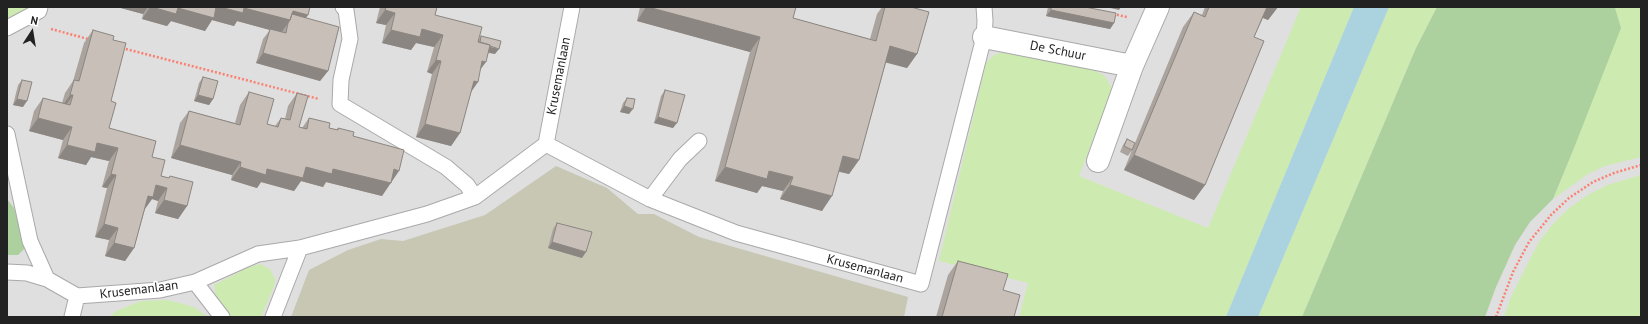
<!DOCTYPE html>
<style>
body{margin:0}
#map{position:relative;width:1648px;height:324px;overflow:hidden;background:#f2efe9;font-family:"PT Sans",sans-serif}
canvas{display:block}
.frame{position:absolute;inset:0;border:8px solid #222;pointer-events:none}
.north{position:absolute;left:12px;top:12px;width:40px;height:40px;-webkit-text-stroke:3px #fff;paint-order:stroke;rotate:12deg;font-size:11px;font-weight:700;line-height:16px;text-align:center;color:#222}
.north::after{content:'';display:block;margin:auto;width:14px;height:18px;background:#222;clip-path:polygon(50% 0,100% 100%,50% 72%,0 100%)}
</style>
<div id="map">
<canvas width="1648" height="324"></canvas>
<div class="frame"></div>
<div class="north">N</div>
</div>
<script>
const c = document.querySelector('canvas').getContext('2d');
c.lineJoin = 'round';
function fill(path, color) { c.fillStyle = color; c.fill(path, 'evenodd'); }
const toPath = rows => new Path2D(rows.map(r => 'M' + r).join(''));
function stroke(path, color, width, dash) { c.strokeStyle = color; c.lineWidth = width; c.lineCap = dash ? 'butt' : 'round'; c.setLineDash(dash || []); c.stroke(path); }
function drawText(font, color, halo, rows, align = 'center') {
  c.font = font + ' "PT Sans",sans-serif'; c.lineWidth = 3.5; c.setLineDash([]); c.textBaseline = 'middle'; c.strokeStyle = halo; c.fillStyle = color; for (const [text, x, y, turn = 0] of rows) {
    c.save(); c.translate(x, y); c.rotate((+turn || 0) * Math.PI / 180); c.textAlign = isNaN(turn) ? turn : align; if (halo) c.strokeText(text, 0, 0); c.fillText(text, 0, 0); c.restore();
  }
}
fill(toPath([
 [7,7,1641,7,1641,317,7,317]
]), '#e0dfdf');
fill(toPath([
 [556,166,607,188,638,214,654,214,699,237,908,297,904,317,291,317,309,270,348,250,381,239,403,241,485,215]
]), '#c7c7b4');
fill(toPath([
 [7,7,34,7,7,21],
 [1301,7,1354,7,1226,317,1019,317,1028,283,939,261,986,63,994,55,1000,53,1006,53,1093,70,1104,75,1111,86,1111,93,1079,176,1208,228],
 [1389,7,1437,7,1416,48,1302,317,1258,317],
 [1612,7,1641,7,1641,157,1605,166,1588,174,1553,199,1574,148,1615,8],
 [1641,175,1641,317,1504,317,1510,299,1530,259,1539,242,1552,225,1568,209,1586,196,1607,185],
 [260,264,270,269,275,279,275,284,261,317,230,317,222,310,216,299,214,285,249,267],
 [168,300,194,307,208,317,109,317,116,311,141,301]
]), '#cdebb0');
fill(toPath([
 [1437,7,1612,7,1615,8,1621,28,1574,148,1553,199,1530,222,1515,245,1496,287,1485,317,1302,317,1416,48],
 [7,199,14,208,25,248,18,255,7,255]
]), '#add19e');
fill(toPath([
 [1354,7,1389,7,1258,317,1226,317]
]), '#aad3df');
const lane = toPath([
 [343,7,346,10,350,39,341,80,340,104,446,167,467,185,475,197],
 [7,28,39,11,40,7],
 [7,134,30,241,47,279],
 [546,144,650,199,736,233,921,284,984,37,985,21,984,7],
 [650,199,680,159,699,141],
 [7,272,27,273,47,279,77,296,160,290,195,282,258,254,300,248,427,214,475,197,546,144,572,7],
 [195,282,222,317],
 [72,317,77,296],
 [273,317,300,248]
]);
const street = toPath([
 [984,37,1132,66],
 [1098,161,1132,66,1158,7]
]);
stroke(lane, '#a9a9a9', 17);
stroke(street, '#a9a9a9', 24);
stroke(toPath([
 [1113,14,1127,17],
 [51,29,88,39],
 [122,48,319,99],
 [1496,317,1513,272,1529,242,1551,215,1569,198,1593,182,1614,173,1641,165]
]), '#fa8072', 2.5, [2, 2]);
stroke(lane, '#fff', 15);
stroke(street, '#fff', 22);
fill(toPath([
 [117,7,310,7,306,18,328,71,320,81,256,63,263,39,270,30,237,21,234,26,212,20,205,31,171,21,167,26,142,19,143,14],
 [380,7,437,7,435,15,479,39,481,36,495,54,488,53,480,70,470,93,460,133,451,146,416,137,432,74,427,72,434,47,416,43,411,50,382,43,386,25,376,23],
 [640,7,796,7,793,18,870,39,877,14,882,7,911,7,917,54,907,68,886,62,859,160,849,174,839,172,822,211,780,199,783,191,762,186,757,193,715,181,750,52,637,21],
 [1048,7,1085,7,1114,23,1110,29,1046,16],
 [1205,7,1278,7,1268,20,1263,18,1254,37,1205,185,1194,200,1124,170,1132,150,1128,156,1120,152,1123,145,1127,139,1135,143,1183,27,1194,12,1202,15],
 [93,30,113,40,111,101,109,128,152,157,161,176,169,178,170,176,187,206,178,219,155,213,158,201,152,199,145,209,134,248,125,261,105,256,109,240,95,237,107,188,102,187,109,161,91,157,86,165,58,158,63,140,29,131,34,111,43,98,62,103,65,93,73,81,84,43],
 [203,77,213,99,209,105,194,101,199,83],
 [22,80,23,107,13,105,18,85],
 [665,90,673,128,654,123,661,96],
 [249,92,267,124,275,126,281,118,285,119,288,106,297,93,299,127,302,128,309,118,329,128,337,130,338,128,353,136,391,181,382,196,326,182,323,187,301,181,294,191,261,182,257,188,231,180,232,175,171,158,180,123,189,111,235,123,240,105],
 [627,98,629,114,620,112,623,103],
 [557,223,582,258,548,248,553,229],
 [958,261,1003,290,1014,317,936,317,948,275]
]), '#aba49e');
fill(toPath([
 [117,7,148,7,143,14],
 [150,7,178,8,216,7,244,8,293,11,308,15,299,28,288,23,281,33,237,21,234,26,212,20,205,31,171,21,167,26,142,19],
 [646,7,648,7,760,37,750,52,637,21],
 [1106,7,1121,7,1119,10],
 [1265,7,1278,7,1268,20,1259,16],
 [385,10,395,13,386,25,376,23],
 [1051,10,1114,23,1110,29,1046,16],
 [422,29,443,35,434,47,416,43,411,50,382,43,391,30],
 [479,44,499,49,495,54,475,49],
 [890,46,917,54,907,68,880,61],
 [263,53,328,71,320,81,256,63],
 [436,60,441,61,432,74,427,72],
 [482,61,486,62,477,74],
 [474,81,478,82,469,95],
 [70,95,73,95,64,108,61,108],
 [198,95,213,99,209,105,194,101],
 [17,99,27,101,23,107,13,105],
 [624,106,633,109,629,114,620,112],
 [658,117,677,123,673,128,654,123],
 [38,118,72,127,63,140,29,131],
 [425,124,460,133,451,146,416,137],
 [97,143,118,148,109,161,91,157,86,165,58,158,67,145],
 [180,145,241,162,232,175,171,158],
 [1134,155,1205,185,1194,200,1124,170],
 [843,156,859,160,849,174,834,170],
 [240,167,267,169,306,167,333,169,394,169,399,171,382,196,326,182,323,187,301,181,294,191,261,182,257,188,231,180],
 [725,167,769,171,793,177,783,191,762,186,757,193,715,181],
 [111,174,116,175,107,188,102,187],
 [156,185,167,188,158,201,152,199,144,210,139,209],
 [790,185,832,196,822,211,780,199],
 [164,200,187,206,178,219,155,213],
 [104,224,118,228,109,240,95,237],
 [552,242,586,252,582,258,548,248],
 [114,243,134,248,125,261,105,256]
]), '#8b8681');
const building = toPath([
 [152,7,216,7,214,18,178,8,176,14,152,7],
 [220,7,310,7,308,15,293,11,290,20,244,8,243,13,220,7],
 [386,7,437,7,435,15,482,27,478,42,490,45,486,62,482,61,478,82,474,81,460,133,425,124,441,61,436,60,443,35,422,29,420,37,391,30,395,13,385,10,386,7],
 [648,7,796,7,793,18,876,41,885,7,911,7,929,12,917,54,890,46,859,160,843,156,832,196,790,185,793,177,769,171,767,179,725,167,760,37,648,7],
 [1051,7,1085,7,1116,13,1114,23,1051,10,1051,7],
 [1209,7,1267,7,1254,37,1264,41,1205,185,1134,155,1194,12,1205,17,1209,7],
 [292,14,339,27,328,71,263,53,270,29,286,33,288,23,290,20,292,14],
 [93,30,114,36,113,40,126,43,111,101,116,103,109,128,156,141,152,157,165,160,161,176,169,178,170,176,193,182,187,206,164,200,167,188,156,185,153,197,148,196,134,248,114,243,118,228,104,224,116,175,111,174,118,148,97,143,95,152,67,145,72,127,38,118,43,98,70,105,73,95,70,95,74,80,79,81,93,30],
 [481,36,501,41,499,49,490,46,490,45,480,42,481,36],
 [203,77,218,81,213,99,198,95,203,77],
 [22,80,32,82,27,101,17,99,22,80],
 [665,90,685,95,677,123,658,117,665,90],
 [249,92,274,99,267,124,278,127,281,118,290,120,297,93,308,96,299,127,307,129,309,118,330,123,329,128,338,130,338,128,354,132,353,136,404,150,399,171,394,169,391,183,333,169,332,174,306,167,303,178,267,169,266,175,240,167,241,162,180,145,189,111,240,125,249,92],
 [627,98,635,99,633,109,624,106,627,98],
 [1127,139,1135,143,1132,150,1124,146,1127,139],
 [557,223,592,232,586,252,552,242,557,223],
 [958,261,1008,274,1003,290,1020,295,1014,317,942,317,958,261]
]);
fill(building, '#c7bfb8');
stroke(building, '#8b8681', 1);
drawText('13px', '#222', '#fff', [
 ["De Schuur",1058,51,11],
 ["Krusemanlaan",559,76,-79],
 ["Krusemanlaan",865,269,15],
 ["Krusemanlaan",139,290,-7]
]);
</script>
